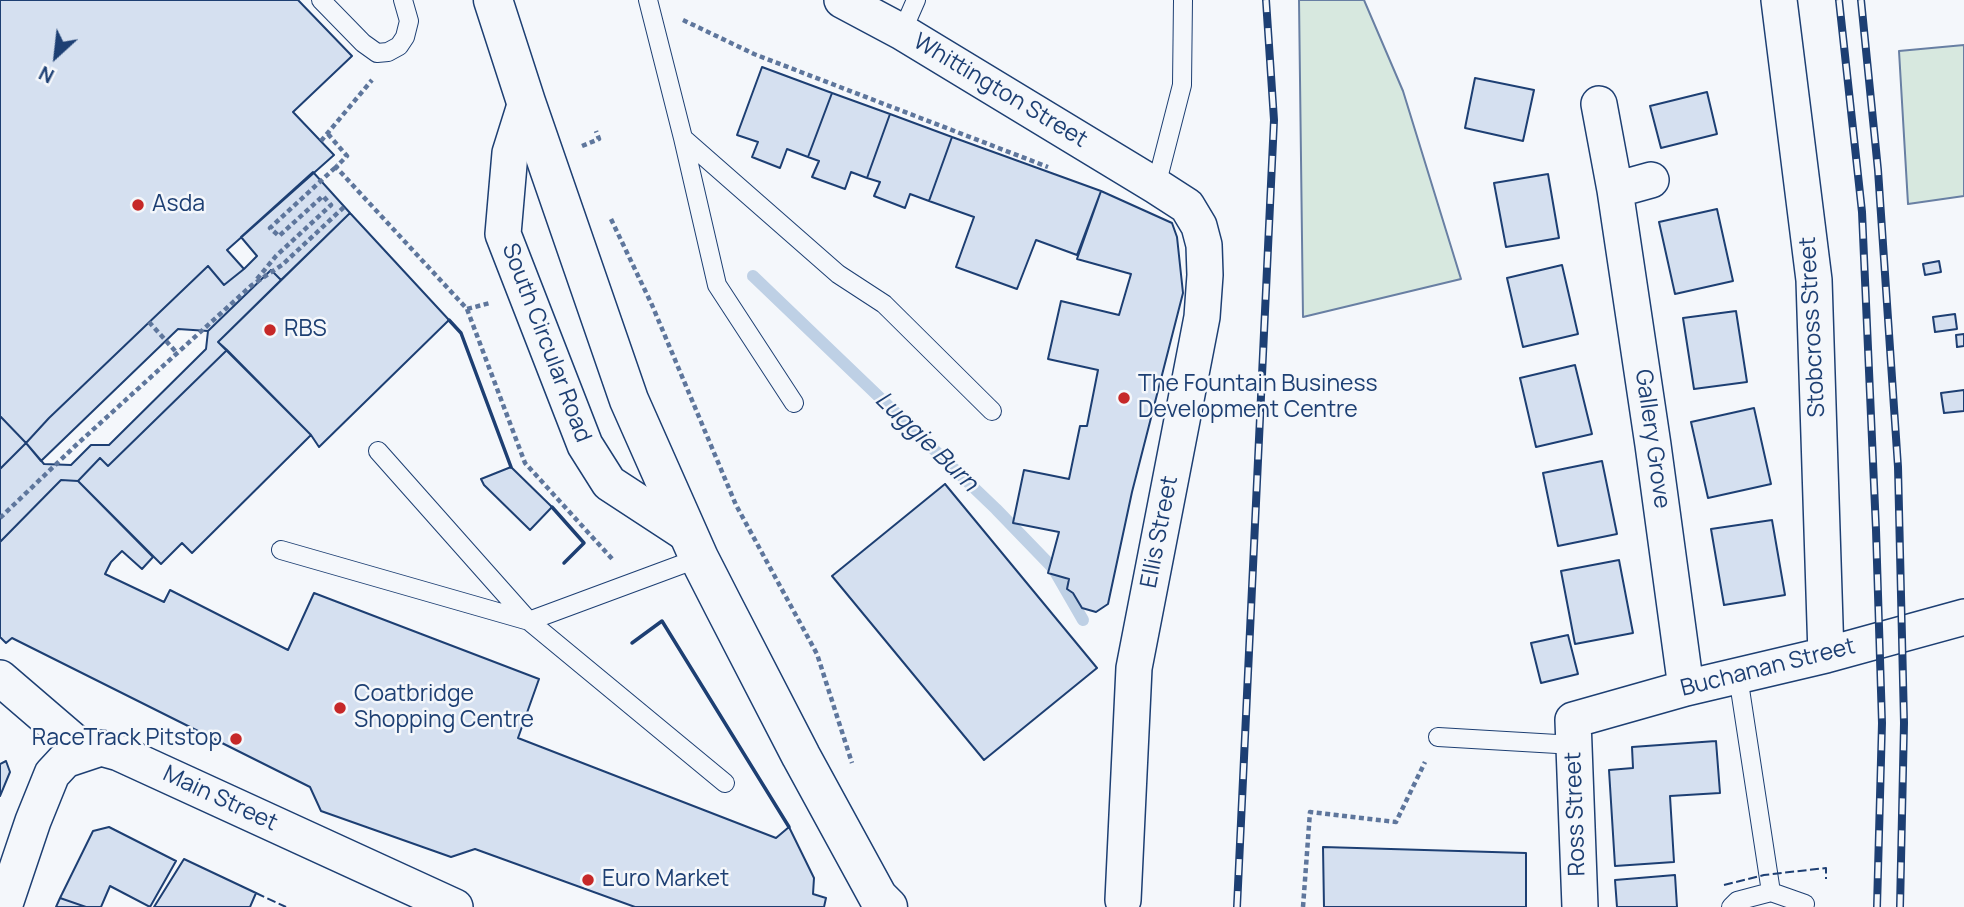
<!DOCTYPE html>
<style>
body{margin:0}
#map{position:relative;width:1964px;height:907px;overflow:hidden;background:#f4f7fb;font-family:Manrope,sans-serif}
canvas{display:block}
.north{position:absolute;left:21px;top:21px;width:70px;height:70px;-webkit-text-stroke:5px #f4f7fb;paint-order:stroke;rotate:207deg;font-size:19px;font-weight:700;line-height:28px;text-align:center;color:#1d3f73}
.north::after{content:'';display:block;margin:auto;width:24px;height:32px;background:#1d3f73;clip-path:polygon(50% 0,100% 100%,50% 72%,0 100%)}
</style>
<div id="map">
<canvas width="1964" height="907"></canvas>
<div class="north">N</div>
</div>
<script>
const c = document.querySelector('canvas').getContext('2d');
c.lineJoin = 'round';
function fill(path, color) { c.fillStyle = color; c.fill(path, 'evenodd'); }
const toPath = rows => new Path2D(rows.map(r => 'M' + r).join(''));
function stroke(path, color, width, dash) { c.strokeStyle = color; c.lineWidth = width; c.lineCap = dash ? 'butt' : 'round'; c.setLineDash(dash || []); c.stroke(path); }
function drawText(font, color, halo, rows, align = 'center') {
  c.font = font + ' Manrope,sans-serif'; c.lineWidth = 5; c.setLineDash([]); c.textBaseline = 'middle'; c.strokeStyle = halo; c.fillStyle = color; for (const [text, x, y, turn = 0] of rows) {
    c.save(); c.translate(x, y); c.rotate((+turn || 0) * Math.PI / 180); c.textAlign = isNaN(turn) ? turn : align; if (halo) c.strokeText(text, 0, 0); c.fillText(text, 0, 0); c.restore();
  }
}
const green = toPath([
 [1299,0,1364,0,1403,91,1461,279,1303,317,1299,0],
 [1964,45,1964,196,1908,204,1899,51,1964,45]
]);
fill(green, '#d7e8df');
stroke(green, '#687fa3', 2);
stroke(toPath([
 [753,276,996,509,1053,568,1083,620]
]), '#bed0e5', 12);
const building = toPath([
 [0,0,298,0,352,56,293,112,334,155,227,250,244,269,224,285,208,266,49,418,26,443,0,416,0,0],
 [762,67,832,93,808,157,787,149,780,168,752,157,758,142,737,135,762,67],
 [1475,78,1534,90,1523,141,1465,128,1475,78],
 [1707,92,1717,134,1661,148,1650,106,1707,92],
 [832,93,890,114,867,178,851,172,845,189,812,177,819,161,808,157,832,93],
 [890,114,952,137,929,201,910,194,905,208,874,196,880,182,867,178,890,114],
 [952,137,1101,191,1077,255,1036,240,1017,289,956,267,974,217,929,201,952,137],
 [313,172,350,213,281,280,271,270,208,331,178,329,41,461,26,443,49,418,208,266,224,285,244,269,257,256,241,237,313,172],
 [1548,174,1559,238,1506,247,1494,183,1548,174],
 [1101,191,1172,223,1177,237,1183,293,1132,492,1108,604,1096,612,1082,608,1073,593,1067,589,1069,579,1048,573,1059,532,1013,523,1024,470,1069,479,1080,426,1087,426,1098,370,1048,359,1061,301,1119,315,1131,274,1077,259,1101,191],
 [1717,209,1733,281,1675,294,1659,222,1717,209],
 [350,213,449,320,319,447,311,435,218,342,350,213],
 [1939,261,1941,272,1925,275,1923,264,1939,261],
 [1562,265,1578,334,1523,347,1507,278,1562,265],
 [271,270,281,280,218,342,227,350,108,466,100,458,78,481,61,480,0,542,0,469,26,443,44,464,71,465,91,445,109,445,206,349,208,331,271,270],
 [1736,311,1747,382,1694,389,1683,318,1736,311],
 [1955,314,1957,329,1935,332,1933,317,1955,314],
 [1964,334,1964,346,1957,347,1956,335,1964,334],
 [227,350,311,435,192,553,182,543,161,564,78,481,100,458,108,466,227,350],
 [1575,365,1592,434,1536,447,1520,378,1575,365],
 [1964,390,1964,411,1944,413,1941,393,1964,390],
 [1754,408,1771,484,1708,498,1691,422,1754,408],
 [0,416,26,443,0,469,0,416],
 [1602,461,1617,534,1558,546,1543,473,1602,461],
 [511,467,552,507,530,530,484,485,481,479,511,467],
 [61,480,78,481,153,557,142,569,122,551,111,562,105,574,164,602,170,590,288,650,314,593,539,679,518,738,776,838,789,827,814,878,813,894,826,898,824,907,635,907,475,849,451,857,321,811,310,787,12,638,6,643,0,637,0,542,61,480],
 [945,484,1097,668,984,760,832,576,945,484],
 [1772,520,1785,595,1724,605,1711,529,1772,520],
 [1619,560,1633,633,1575,644,1561,571,1619,560],
 [1568,635,1578,674,1541,683,1531,643,1568,635],
 [1716,741,1720,793,1670,796,1674,862,1615,866,1609,770,1633,768,1632,747,1716,741],
 [6,761,10,772,0,796,0,764,6,761],
 [109,827,176,861,150,907,110,886,101,907,86,907,60,898,93,831,109,827],
 [1323,847,1526,853,1526,907,1324,907,1323,847],
 [184,859,256,893,250,907,154,907,184,859],
 [1675,875,1677,907,1617,907,1615,880,1675,875],
 [60,898,86,907,56,907,60,898]
]);
fill(building, '#d5e0f0');
stroke(building, '#1d3f73', 2);
const lane = toPath([
 [321,0,363,43,377,53,388,52,399,46,405,37,409,21,403,0],
 [648,0,683,138,838,274,884,304,992,411],
 [902,32,916,0],
 [683,138,717,285,794,403],
 [1156,186,1182,85,1183,0],
 [378,451,529,621,725,783],
 [281,550,529,621,699,558],
 [1738,676,1771,892,1805,904],
 [1438,737,1574,745],
 [1731,907,1737,901,1771,892]
]);
const street = toPath([
 [842,0,902,32,1156,186,1187,206,1199,226,1204,245,1205,275,1202,317,1134,668,1123,900],
 [1779,0,1814,280,1826,655],
 [526,102,510,153,503,234,585,445,609,483,690,536],
 [1599,104,1615,190,1653,445,1686,688],
 [1615,190,1651,180],
 [0,678,85,751],
 [4,907,33,821,52,774,65,760,101,748,119,753,455,907],
 [1580,907,1573,720,1686,688,1826,655,1964,617]
]);
const primary = toPath([
 [493,0,526,102,629,400,699,558,723,605,801,756,878,897,888,907]
]);
stroke(lane, '#1d3f73', 20);
stroke(street, '#1d3f73', 38);
stroke(primary, '#1d3f73', 41);
stroke(toPath([
 [683,20,754,54,1048,167],
 [328,134,347,156,336,167,467,309,490,303],
 [321,141,372,80],
 [582,146,599,139,596,131],
 [611,219,652,305,736,505,817,654,852,763],
 [257,279,276,256,331,205,323,196,279,236,270,228,338,165],
 [467,309,525,463,614,561],
 [149,322,177,353],
 [0,518,74,447,252,285,282,265,344,207],
 [1303,907,1310,812,1396,822,1425,762]
]), '#5e769c', 4.5, [5, 3.5]);
stroke(lane, '#f4f7fb', 18);
stroke(street, '#f4f7fb', 35);
stroke(primary, '#f4f7fb', 38);
const rail = toPath([
 [1839,0,1862,212,1876,530,1882,723,1877,907],
 [1861,0,1878,170,1898,467,1904,723,1900,907],
 [1237,907,1274,120,1266,0]
]);
stroke(rail, '#1d3f73', 8);
stroke(rail, '#f4f7fb', 5, [16]);
stroke(toPath([
 [1724,885,1764,875,1826,868,1826,879],
 [256,893,286,907]
]), '#1d3f73', 2, [9, 3.5]);
stroke(toPath([
 [449,320,461,333,511,467],
 [552,507,584,543,564,563],
 [632,643,662,621,789,827]
]), '#1d3f73', 3.5);
for (const [x, y, r, color] of [
 [138,205,7,"#c62828"],
 [270,330,7,"#c62828"],
 [1124,398,7,"#c62828"],
 [340,708,7,"#c62828"],
 [236,739,7,"#c62828"],
 [588,880,7,"#c62828"]
]) { const dot = new Path2D(); dot.arc(x, y, r, 0, 2 * Math.PI); c.fillStyle = color; c.fill(dot); stroke(dot, '#f4f7fb', 2.5); }
drawText('23px', '#1d3f73', '#f4f7fb', [
 ["Whittington Street",1000,91,31],
 ["Stobcross Street",1813,327,-93],
 ["South Circular Road",546,343,69],
 ["Gallery Grove",1652,439,82],
 ["Ellis Street",1160,532,-79],
 ["Buchanan Street",1768,668,-14],
 ["Main Street",220,799,25],
 ["Ross Street",1576,814,-92]
]);
drawText('23px', '#1d3f73', '#f4f7fb', [
 ["Asda",152,205],
 ["RBS",284,330],
 ["The Fountain Business",1138,385],
 ["Development Centre",1138,411],
 ["Coatbridge",354,695],
 ["Shopping Centre",354,721],
 ["RaceTrack Pitstop",222,739,"right"],
 ["Euro Market",602,880]
], 'left');
drawText('italic 24px', '#1d3f73', '#f4f7fb', [
 ["Luggie Burn",926,442,44]
]);
</script>
